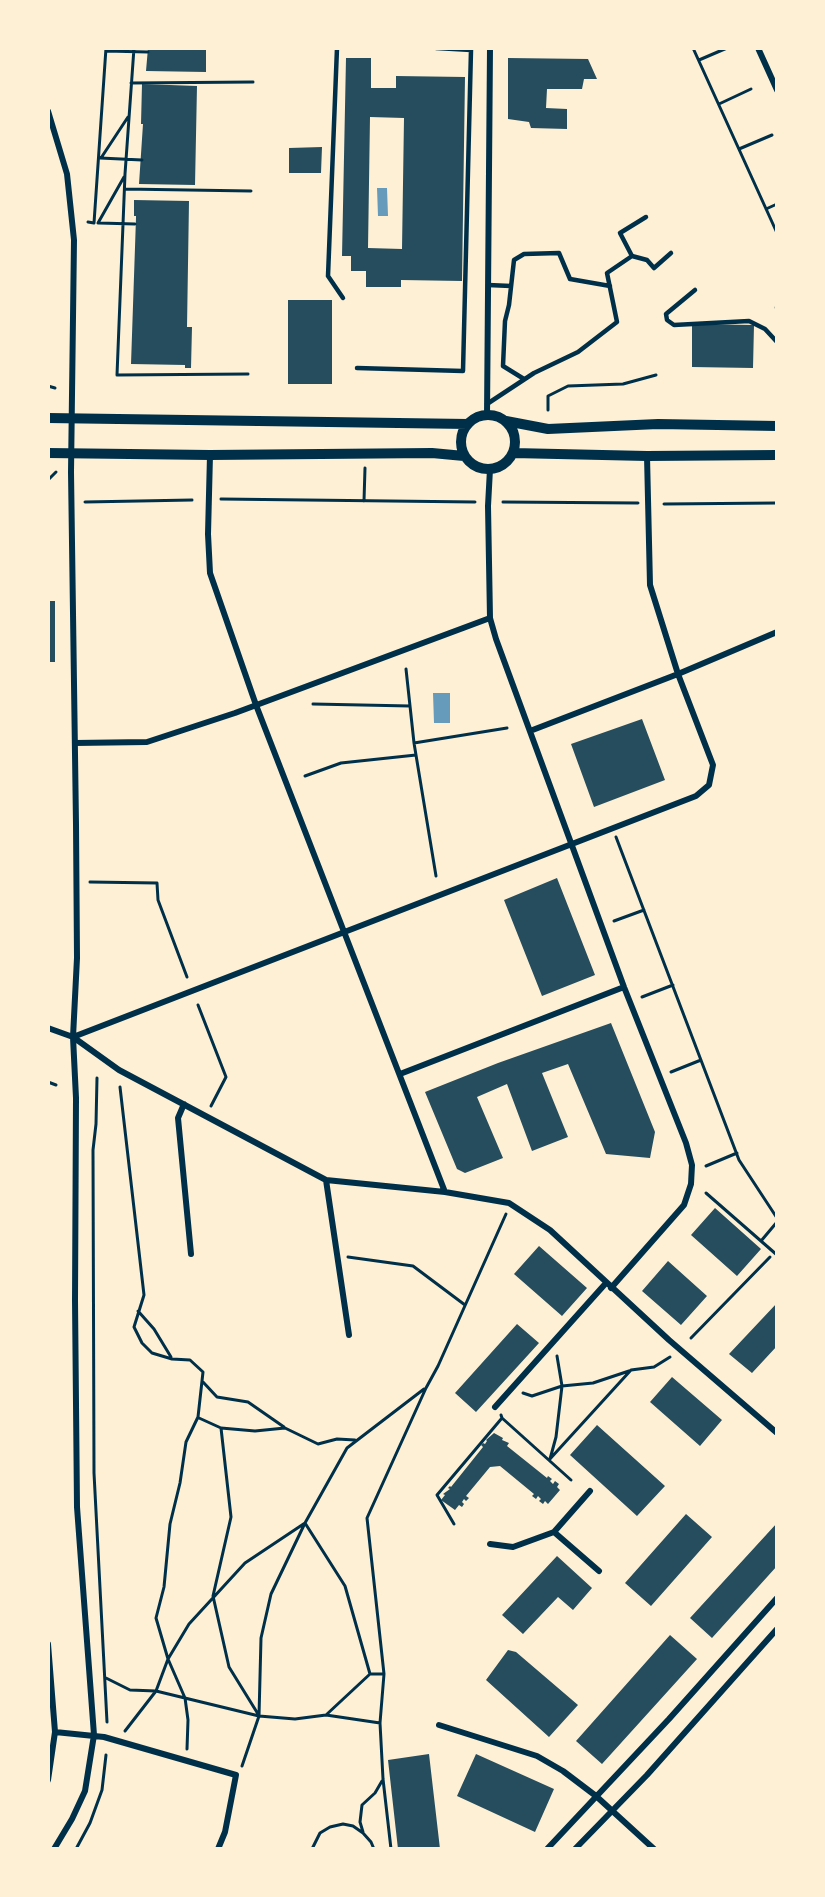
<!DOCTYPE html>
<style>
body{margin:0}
#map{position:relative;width:825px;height:1897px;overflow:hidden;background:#fdf0d5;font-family:Rubik,sans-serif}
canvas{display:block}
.frame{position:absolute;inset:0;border:50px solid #fdf0d5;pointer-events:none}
</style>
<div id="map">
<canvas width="825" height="1897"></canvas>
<div class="frame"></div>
</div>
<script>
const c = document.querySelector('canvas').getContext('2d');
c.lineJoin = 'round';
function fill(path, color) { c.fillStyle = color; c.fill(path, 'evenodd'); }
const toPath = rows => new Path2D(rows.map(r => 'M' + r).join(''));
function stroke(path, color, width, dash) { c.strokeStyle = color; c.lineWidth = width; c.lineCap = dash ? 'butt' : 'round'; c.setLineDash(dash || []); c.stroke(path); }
fill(toPath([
 [377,188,387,188,388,216,378,216],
 [433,693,450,693,450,723,434,723]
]), '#669bbc');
fill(toPath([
 [148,48,206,48,206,72,146,71],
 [346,58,371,58,371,88,396,88,396,76,465,77,462,281,401,280,401,287,366,287,366,271,351,271,351,256,342,256],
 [370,117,404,118,402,249,368,248],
 [508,58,588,59,597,79,584,79,582,89,547,89,546,108,567,109,567,129,531,128,529,122,508,119],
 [142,84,197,86,195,185,139,184,143,124,141,124],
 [322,147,321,173,289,173,289,148],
 [134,200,189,201,187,327,192,327,191,368,185,368,185,365,131,364,136,218,136,216,134,216],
 [288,300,332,300,332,384,288,384],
 [692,324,754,325,753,368,692,367],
 [48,601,55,601,55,662,48,662],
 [642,719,665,780,594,807,571,744],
 [557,878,595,975,542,996,504,900],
 [611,1023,655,1132,650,1158,606,1154,568,1064,542,1073,568,1137,532,1151,507,1084,477,1097,503,1158,465,1173,457,1169,425,1092,498,1063],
 [715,1208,761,1249,737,1276,691,1235],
 [539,1246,587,1288,562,1316,514,1274],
 [668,1261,707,1296,681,1325,642,1291],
 [777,1303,777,1346,752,1373,729,1354],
 [517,1324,539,1343,476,1412,455,1393],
 [672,1377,722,1420,700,1446,650,1402],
 [597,1425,665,1486,637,1516,570,1455],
 [494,1433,503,1438,502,1440,509,1443,507,1446,547,1478,548,1476,552,1479,550,1481,553,1484,555,1481,559,1484,557,1487,560,1490,548,1504,545,1501,543,1504,539,1501,541,1499,538,1496,536,1499,532,1496,534,1494,500,1466,490,1467,466,1496,469,1498,466,1501,464,1499,462,1502,464,1504,462,1507,459,1505,455,1510,441,1500,445,1495,443,1494,450,1489,448,1488,450,1486,451,1487,483,1447,481,1445,483,1443,485,1444,487,1441,486,1440],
 [686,1514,712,1537,651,1606,625,1583],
 [777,1523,777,1566,712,1638,690,1618],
 [557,1556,592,1588,573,1610,558,1597,523,1634,502,1615],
 [670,1635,697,1659,602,1764,576,1741],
 [508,1650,516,1652,578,1705,549,1737,486,1680],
 [429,1754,440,1849,398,1849,388,1760],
 [476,1754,554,1789,535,1832,457,1796]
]), '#264d5e');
stroke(toPath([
 [134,48,125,174,117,375,248,374],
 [693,48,777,233],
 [106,51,148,52],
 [699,60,727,48],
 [131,83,253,82],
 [719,104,751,89],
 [739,149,772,135],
 [100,158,142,160],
 [101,158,128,117],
 [125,189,251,191],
 [766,209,777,204],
 [88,222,94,223,106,48],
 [98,223,124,177],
 [99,223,135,224],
 [48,386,55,388],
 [548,410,548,396,568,386,623,384,656,375],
 [48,480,56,472],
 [221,499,475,502],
 [364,501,365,468],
 [85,502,192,500],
 [503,502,638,503],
 [664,504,777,503],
 [406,669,414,743,436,876],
 [313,704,410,706],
 [414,743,507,728],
 [305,776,341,763,416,755],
 [616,837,739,1160,777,1218],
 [90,882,157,883,158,900,187,977],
 [614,921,644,910],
 [642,997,673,985],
 [198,1005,226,1077,211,1106],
 [671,1072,701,1060],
 [97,1078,96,1124,93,1150,94,1473,107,1722],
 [48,1082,56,1085],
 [120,1087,144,1295,134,1327,142,1343,152,1353,172,1359,190,1360,203,1372,198,1417,186,1442,180,1483,170,1524,164,1587,156,1618,168,1659,185,1698,188,1720,187,1749],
 [706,1166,737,1153],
 [706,1193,777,1255],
 [761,1241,777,1222],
 [348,1257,413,1266,465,1305],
 [138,1311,154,1329,171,1357],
 [691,1338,770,1257],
 [203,1382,217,1397,248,1402,284,1427],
 [523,1393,532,1396,562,1386,593,1383,629,1371],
 [199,1418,221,1428,231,1517,213,1596,229,1667,258,1714],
 [502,1418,571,1480],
 [221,1428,255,1431,285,1428,318,1444,337,1439,355,1440],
 [550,1459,556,1437,562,1386,557,1356],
 [549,1460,631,1370,654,1367,670,1357],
 [454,1524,437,1495,502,1418,501,1415],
 [106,1678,130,1690,156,1691,259,1716,295,1719,326,1715],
 [380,1723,326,1715,370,1674,384,1674],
 [125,1731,156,1691,168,1659,189,1624,245,1563,305,1523,345,1586,370,1674],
 [242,1766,259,1716,261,1638,271,1594,305,1523,347,1448,424,1389],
 [363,1832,360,1822,362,1805,375,1793,382,1781],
 [76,1849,90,1823,102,1790,106,1755],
 [312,1849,320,1833,330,1827,343,1824,353,1826,363,1833,371,1842,374,1849],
 [391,1849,383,1779,380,1723,384,1674,367,1518,426,1388,438,1366,506,1214]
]), '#003049', 3);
stroke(toPath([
 [337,48,328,276,343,298],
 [632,256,620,233,646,217],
 [488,285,511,286],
 [695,290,666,314,667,320,674,325,749,321,765,329,777,342],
 [777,307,777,308],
 [357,368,463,371,471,50,436,48],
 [524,379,503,366,505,321,509,305,514,260,524,254,559,253,570,279,610,286],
 [487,404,534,373,578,352,617,322,607,273,632,256,647,260,654,268,671,253]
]), '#003049', 4.5);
stroke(toPath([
 [758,48,777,90],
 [48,111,67,174,74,240,71,472,76,824,77,958,73,1037,76,1098,75,1300,77,1507,94,1735,85,1791,72,1819,54,1849],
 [487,415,490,48],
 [210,455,208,534,210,573,256,705,445,1192],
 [490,469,488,506,490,618,496,639,624,987,686,1143,692,1165,691,1184,684,1205,611,1288],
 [530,731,678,674,777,632],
 [75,743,147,742,235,713,490,618],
 [48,1028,73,1037,119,1070,326,1180,445,1192,509,1203,550,1230,669,1340,777,1433],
 [73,1037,696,796,709,785,713,765,678,674,650,585,647,456],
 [400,1074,624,987],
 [184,1104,178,1118,191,1254],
 [326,1180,349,1335],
 [495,1407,606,1283],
 [554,1532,590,1491],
 [490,1544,513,1547,554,1532,599,1571],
 [48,1644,55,1732,48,1780],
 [439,1725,537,1756,563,1771,596,1796,654,1849],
 [55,1732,104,1737,236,1775,225,1832,218,1849],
 [547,1849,669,1719,777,1598],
 [575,1849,647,1775,777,1629]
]), '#003049', 6);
stroke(toPath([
 '461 442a27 27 0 1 1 54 0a27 27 0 1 1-54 0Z',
 [48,418,468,424],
 [506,421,548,429,658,424,777,426],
 [48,453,210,455,432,453,464,456],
 [513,453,647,456,777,455]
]), '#003049', 10);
</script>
